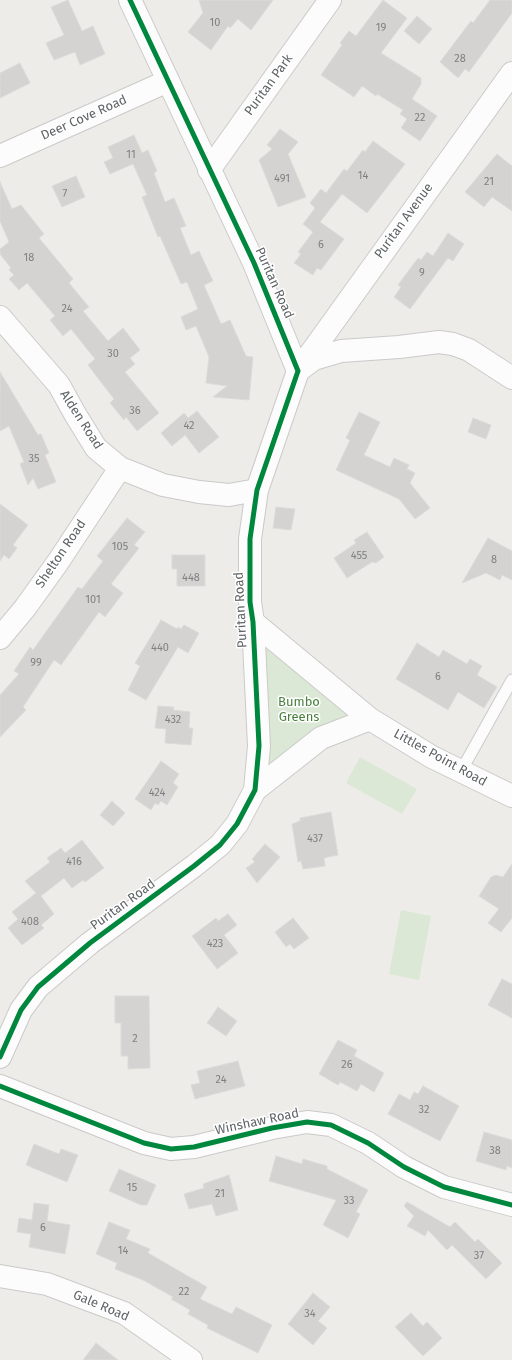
<!DOCTYPE html>
<style>
body{margin:0}
canvas{display:block;background:#eeece9}
</style>
<canvas width="512" height="1360"></canvas>
<script>
const c = document.querySelector('canvas').getContext('2d');
c.lineJoin = 'round';
function fill(path, color) { c.fillStyle = color; c.fill(path, 'evenodd'); }
const toPath = rows => new Path2D(rows.map(r => 'M' + r).join(''));
function stroke(path, color, width, dash) { c.strokeStyle = color; c.lineWidth = width; c.lineCap = dash ? 'butt' : 'round'; c.setLineDash(dash || []); c.stroke(path); }
function drawText(font, color, halo, rows, align = 'center') {
  c.font = font + ' "Fira Sans",sans-serif'; c.lineWidth = 3; c.setLineDash([]); c.textBaseline = 'middle'; c.strokeStyle = halo; c.fillStyle = color; for (const [text, x, y, turn = 0] of rows) {
    c.save(); c.translate(x, y); c.rotate((+turn || 0) * Math.PI / 180); c.textAlign = isNaN(turn) ? turn : align; if (halo) c.strokeText(text, 0, 0); c.fillText(text, 0, 0); c.restore();
  }
}
fill(toPath([
 [263,649,284,652,356,714,269,767],
 [360,757,417,789,402,814,346,783],
 [401,910,431,916,419,980,389,974]
]), '#dce8d6');
const building = toPath([
 [68,0,82,31,93,26,105,54,80,65,75,52,54,60,46,43,64,35,51,7,68,0],
 [199,0,273,0,251,30,238,19,230,28,228,26,211,50,188,32,203,13,199,0],
 [383,0,407,18,381,53,421,78,421,84,412,99,437,116,420,141,401,128,407,119,400,114,403,110,377,94,376,96,362,86,354,97,321,75,342,45,340,43,349,31,356,36,383,0],
 [490,0,512,0,512,13,469,72,465,69,458,78,440,62,471,21,473,23,490,0],
 [417,16,432,29,419,44,404,31,417,16],
 [20,63,30,83,0,98,0,73,20,63],
 [280,129,298,142,288,154,306,197,278,207,259,160,272,149,267,145,280,129],
 [134,135,142,153,148,150,157,171,154,173,165,202,174,198,186,226,180,228,191,255,199,251,213,281,204,285,221,324,230,320,246,356,253,357,249,400,213,397,227,386,206,383,209,357,196,326,186,330,181,317,198,309,187,282,181,284,160,236,158,237,142,197,147,195,133,164,110,174,104,162,113,158,108,147,134,135],
 [373,141,405,164,367,213,342,194,320,222,344,239,321,270,317,268,313,275,294,263,301,254,298,252,313,232,303,224,315,208,310,203,321,189,326,193,344,169,347,171,363,150,365,152,373,141],
 [497,154,512,166,512,211,492,197,484,207,465,192,497,154],
 [76,176,85,197,62,207,52,186,76,176],
 [0,182,12,209,21,205,44,234,39,238,73,279,69,283,89,307,83,311,108,341,123,328,140,350,130,358,135,364,125,372,159,413,137,431,126,417,124,420,110,403,114,399,88,365,95,359,71,329,63,336,50,320,55,316,27,283,19,290,9,279,14,275,9,270,11,268,0,254,0,249,9,242,0,221,0,182],
 [448,233,464,244,453,261,448,258,410,309,394,297,401,287,398,285,418,258,421,260,427,252,433,256,448,233],
 [0,372,38,435,41,434,49,453,45,455,56,482,38,489,33,478,28,485,20,464,24,462,9,426,0,431,0,372],
 [197,411,219,437,199,453,185,435,172,446,161,433,184,413,188,418,197,411],
 [359,412,380,422,364,455,390,467,394,458,409,465,407,469,415,473,410,483,430,508,415,519,399,499,336,470,350,440,346,438,359,412],
 [473,418,491,425,486,439,468,432,473,418],
 [0,504,28,525,13,545,17,548,9,559,4,555,0,561,0,504],
 [276,507,295,509,291,530,273,528,276,507],
 [127,518,145,532,134,545,139,548,111,584,123,593,105,617,99,612,61,665,54,660,23,707,26,710,0,737,0,695,19,674,14,671,30,647,33,650,78,587,82,589,103,561,97,556,127,518],
 [367,532,384,557,376,563,372,562,347,578,334,558,356,543,354,540,367,532],
 [488,538,512,551,512,580,502,575,500,580,486,573,462,583,488,538],
 [172,555,205,555,205,586,177,586,177,569,172,569,172,555],
 [161,620,177,629,178,627,181,629,184,625,199,633,188,653,178,647,146,700,128,690,140,666,135,663,161,620],
 [417,643,439,657,443,650,467,664,470,659,482,666,477,675,497,687,484,708,458,692,448,710,396,679,417,643],
 [158,706,174,707,173,710,190,712,189,728,193,728,191,745,165,743,166,729,155,728,158,706],
 [161,761,179,774,173,783,178,787,167,805,161,801,158,805,155,803,151,810,135,799,161,761],
 [112,801,125,813,113,826,100,815,112,801],
 [331,812,338,855,324,858,325,866,303,869,301,861,298,862,292,824,300,821,300,818,331,812],
 [82,840,104,868,85,882,83,880,72,888,64,878,41,896,54,914,41,925,44,928,22,945,8,928,18,919,12,912,36,893,25,881,50,862,47,858,61,848,65,853,82,840],
 [265,844,280,857,257,883,246,868,255,862,252,859,265,844],
 [512,864,512,918,501,932,488,923,499,909,479,896,491,877,496,875,503,877,512,864],
 [228,914,237,925,224,935,238,953,217,969,192,936,216,918,218,921,228,914],
 [293,918,309,938,294,949,290,944,286,947,275,932,293,918],
 [502,979,512,984,512,1018,488,1005,502,979],
 [115,996,149,996,150,1068,128,1069,128,1056,121,1056,121,1023,115,1023,115,996],
 [218,1007,237,1021,226,1036,207,1023,218,1007],
 [338,1040,357,1050,354,1056,384,1073,374,1092,361,1084,357,1091,340,1082,338,1085,319,1074,338,1040],
 [238,1061,245,1086,195,1099,191,1085,200,1083,197,1071,238,1061],
 [423,1086,459,1106,440,1141,388,1114,399,1094,410,1100,414,1092,418,1094,423,1086],
 [484,1132,512,1140,512,1168,507,1166,506,1170,476,1161,484,1132],
 [34,1144,59,1154,61,1149,78,1155,67,1182,26,1165,34,1144],
 [276,1156,302,1164,303,1159,327,1166,327,1169,368,1190,356,1212,360,1214,348,1238,323,1225,336,1200,269,1181,276,1156],
 [119,1169,156,1185,147,1205,141,1205,109,1191,119,1169],
 [229,1175,238,1210,216,1216,212,1204,189,1209,184,1194,204,1188,203,1184,229,1175],
 [407,1202,450,1227,455,1222,475,1242,478,1239,502,1263,486,1279,452,1245,447,1250,428,1230,425,1236,407,1226,414,1216,404,1206,407,1202],
 [34,1203,49,1205,47,1221,70,1225,65,1254,29,1247,31,1234,17,1232,19,1218,32,1220,34,1203],
 [109,1222,130,1230,126,1239,150,1249,148,1253,207,1287,200,1299,232,1314,236,1307,272,1325,258,1353,207,1328,208,1325,188,1314,190,1310,171,1299,173,1297,143,1280,115,1269,117,1263,96,1254,109,1222],
 [313,1293,330,1307,318,1321,327,1328,313,1345,288,1324,313,1293],
 [411,1313,423,1326,427,1322,442,1338,423,1356,395,1327,411,1313],
 [96,1343,118,1360,83,1360,96,1343]
]);
fill(building, '#d5d3d2');
stroke(building, '#dddbd8', 1);
const service = toPath([
 [461,771,512,680]
]);
const minor = toPath([
 [0,156,168,81],
 [209,170,330,0],
 [0,317,59,385,75,414,96,448,120,468,163,485,199,492,229,495,257,490],
 [302,368,314,359,341,351,399,347,439,342,453,344,469,350,512,378],
 [298,371,512,73],
 [253,622,370,719,432,757,512,796],
 [0,638,25,608,58,562,120,468],
 [255,790,321,738,370,719],
 [0,1086,144,1143,171,1149,194,1147,272,1128,307,1122,331,1125,368,1143,404,1167,444,1187,512,1205],
 [0,1276,47,1284,124,1313,191,1360]
]);
const tertiary = toPath([
 [0,1057,21,1010,38,987,90,943,194,866,220,845,237,824,255,790,259,746,253,622,250,602,250,539,257,490,298,371,254,263,130,0]
]);
stroke(service, '#cbcac9', 13);
stroke(minor, '#cbcac9', 24);
stroke(tertiary, '#cbcac9', 24);
stroke(service, '#fcfcfc', 11);
stroke(minor, '#fcfcfc', 22);
stroke(tertiary, '#fcfcfc', 22);
stroke(toPath([
 [0,1057,21,1010,38,987,90,943,194,866,220,845,237,824,255,790,259,746,253,622,250,602,250,539,257,490,298,371,254,263,130,0],
 [0,1086,144,1143,171,1149,194,1147,272,1128,307,1122,331,1125,368,1143,404,1167,444,1187,512,1205]
]), '#00873e', 5);
drawText('11px', '#7e8182', null, [
 ["10",215,23],
 ["19",381,28],
 ["28",460,59],
 ["22",420,118],
 ["11",131,155],
 ["14",363,176],
 ["491",282,179],
 ["21",489,182],
 ["7",65,194],
 ["6",321,245],
 ["18",29,258],
 ["9",422,273],
 ["24",67,309],
 ["30",113,354],
 ["36",135,411],
 ["42",189,426],
 ["35",34,459],
 ["105",120,547],
 ["455",359,556],
 ["8",494,560],
 ["448",191,578],
 ["101",93,600],
 ["440",160,648],
 ["99",36,663],
 ["6",438,677],
 ["432",173,720],
 ["424",157,793],
 ["437",315,839],
 ["416",74,862],
 ["408",30,922],
 ["423",215,944],
 ["2",135,1039],
 ["26",347,1065],
 ["24",221,1080],
 ["32",424,1110],
 ["38",495,1151],
 ["15",132,1188],
 ["21",220,1194],
 ["33",349,1201],
 ["6",43,1228],
 ["14",123,1251],
 ["37",479,1256],
 ["22",184,1292],
 ["34",310,1314]
]);
drawText('13px', '#5f6466', '#fff', [
 ["Puritan Park",269,85,-54],
 ["Deer Cove Road",84,118,-24],
 ["Puritan Avenue",404,221,-54],
 ["Puritan Road",274,283,66],
 ["Alden Road",81,420,57],
 ["Shelton Road",61,554,-56],
 ["Puritan Road",241,610,-93],
 ["Littles Point Road",440,758,29],
 ["Puritan Road",123,905,-36],
 ["Winshaw Road",257,1122,-12],
 ["Gale Road",101,1306,23]
]);
drawText('13px', '#497f3d', '#fff', [
 ["Bumbo",299,702],
 ["Greens",299,717]
]);
</script>
